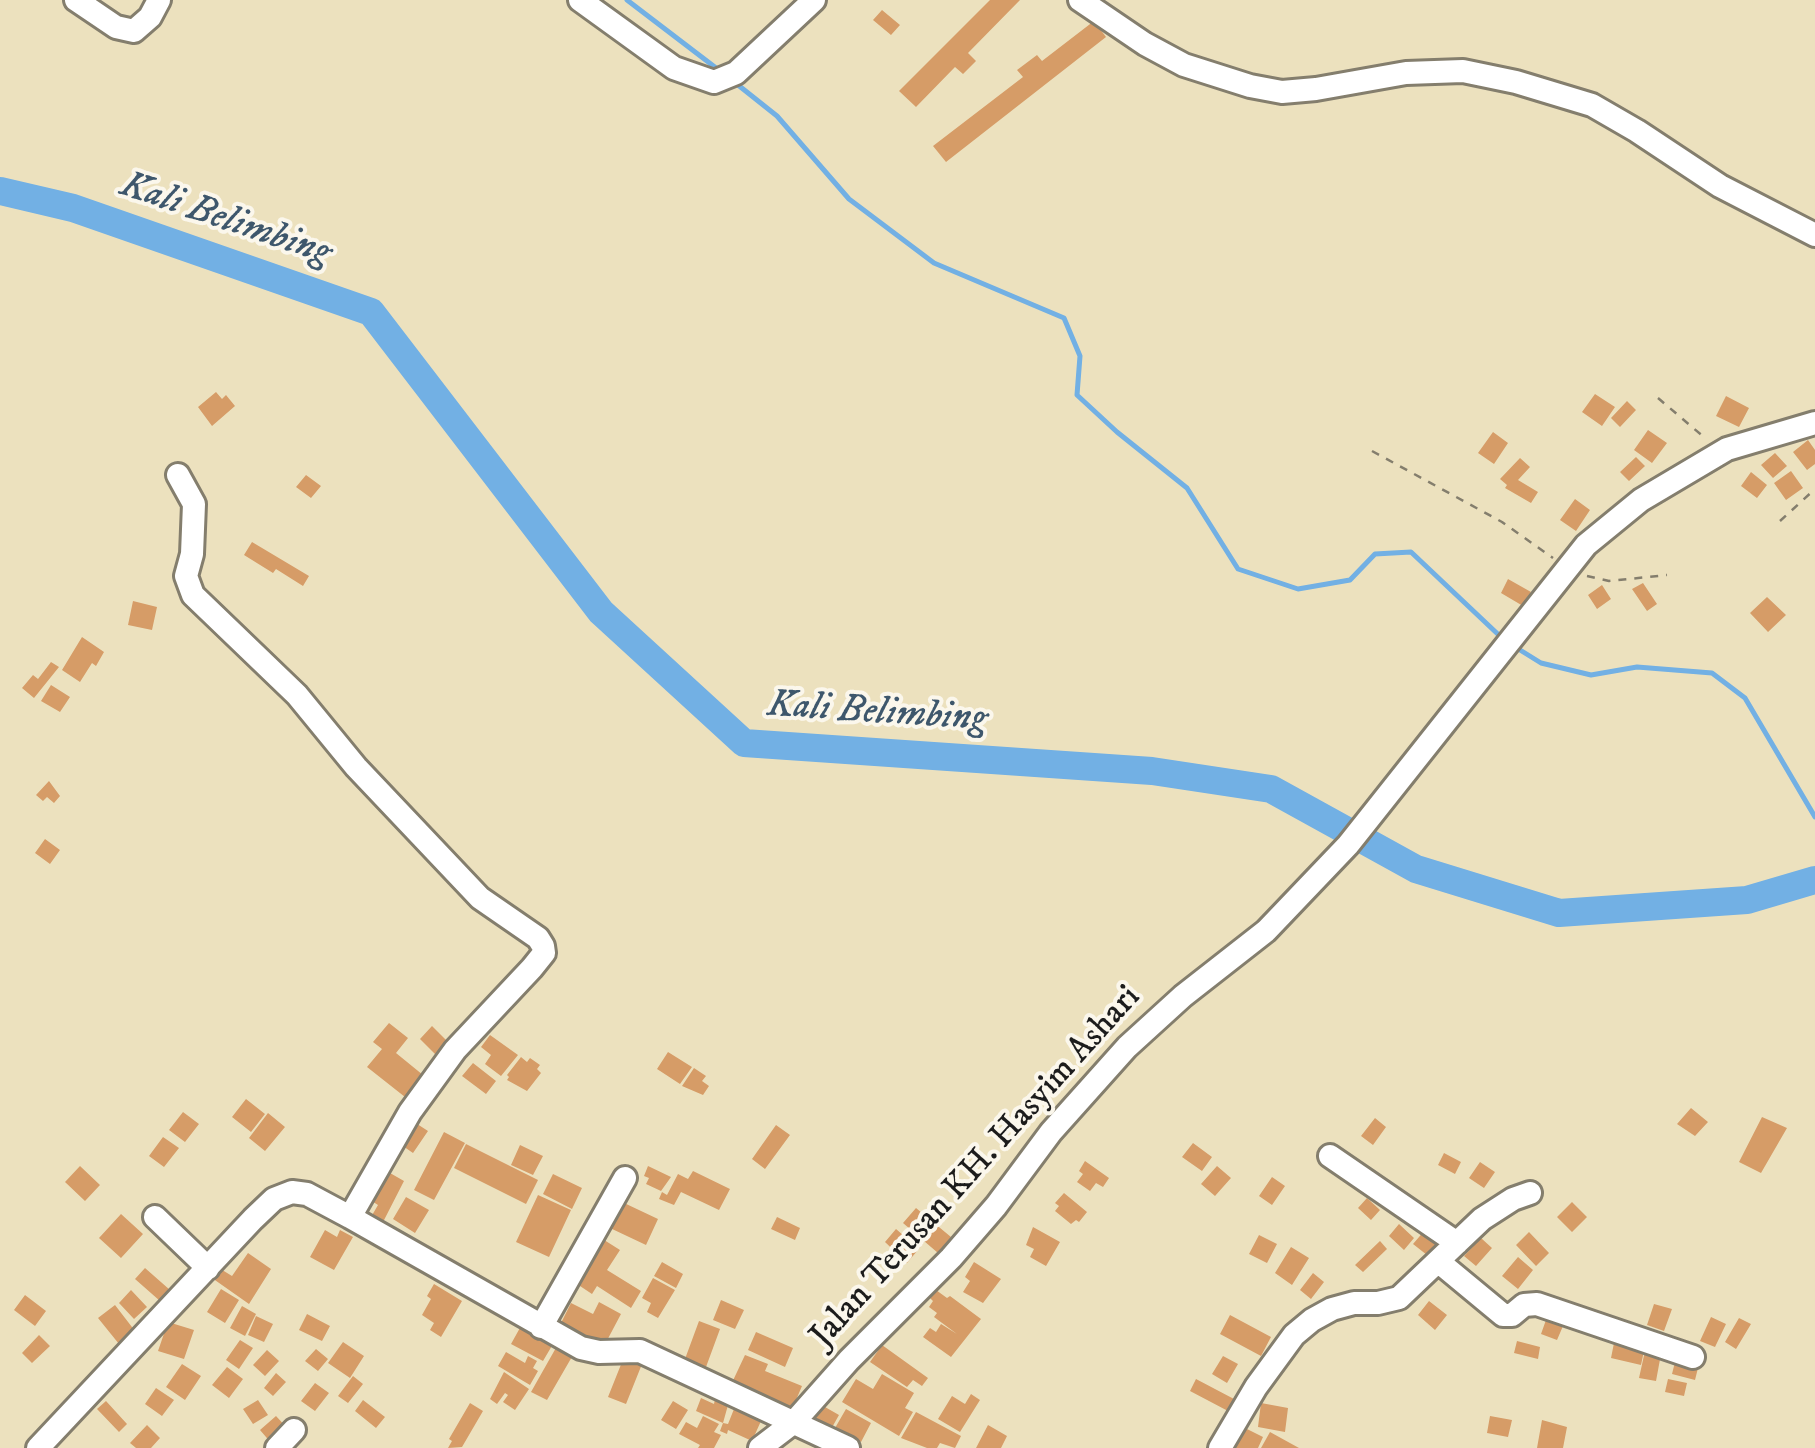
<!DOCTYPE html>
<style>
body{margin:0}
canvas{display:block;background:#ece1be}
</style>
<canvas width="1815" height="1448"></canvas>
<script>
const c = document.querySelector('canvas').getContext('2d');
c.lineJoin = 'round';
const toPath = rows => new Path2D(rows.map(r => 'M' + r).join(''));
function stroke(path, color, width, dash) { c.strokeStyle = color; c.lineWidth = width; c.lineCap = dash ? 'butt' : 'round'; c.setLineDash(dash || []); c.stroke(path); }
function fill(path, color) { c.fillStyle = color; c.fill(path, 'evenodd'); }
function drawText(font, color, halo, rows, align = 'center') {
  c.font = font + ' "IM FELL DW Pica",serif'; c.lineWidth = 8; c.setLineDash([]); c.textBaseline = 'middle'; c.strokeStyle = halo; c.fillStyle = color; for (const [text, x, y, turn = 0] of rows) {
    c.save(); c.translate(x, y); c.rotate((+turn || 0) * Math.PI / 180); c.textAlign = isNaN(turn) ? turn : align; if (halo) c.strokeText(text, 0, 0); c.fillText(text, 0, 0); c.restore();
  }
}
stroke(toPath([
 [627,0,720,71],
 [733,81,777,116,849,199,934,263,1064,318,1080,356,1077,395,1117,432,1187,488,1238,569,1298,589,1350,580,1375,554,1411,552,1503,639],
 [1512,645,1541,663,1591,675,1637,667,1712,673,1745,698,1815,817]
]), '#72b0e4', 5);
stroke(toPath([
 [0,191,73,208,371,312,601,612,744,743,1152,771,1271,789,1416,869,1559,913,1747,900,1815,880]
]), '#72b0e4', 28);
fill(toPath([
 [990,0,1020,0,968,53,976,61,963,74,955,67,916,107,899,91],
 [882,10,900,25,891,35,873,20],
 [1094,21,1106,37,946,162,933,146,1023,77,1017,70,1037,55,1042,61],
 [216,392,222,399,226,395,235,406,212,426,198,407],
 [1595,394,1615,407,1602,426,1582,412],
 [1726,396,1749,408,1739,427,1716,416],
 [1627,401,1636,410,1620,427,1611,418],
 [1648,430,1667,443,1652,463,1634,450],
 [1493,432,1508,443,1494,464,1478,453],
 [1808,440,1815,450,1815,464,1807,470,1793,452],
 [1775,453,1787,466,1773,478,1761,465],
 [1636,457,1645,466,1629,481,1620,472],
 [1520,458,1530,467,1518,480,1538,492,1531,503,1505,488,1507,485,1500,479],
 [1791,471,1803,488,1786,500,1774,483],
 [1751,472,1767,485,1757,498,1741,486],
 [306,475,321,486,311,498,296,487],
 [1575,499,1590,510,1576,531,1560,520],
 [252,542,309,576,303,586,276,569,273,573,244,555],
 [1508,579,1531,592,1523,606,1501,593],
 [1643,583,1657,604,1647,611,1632,589],
 [1602,585,1611,599,1597,609,1588,595],
 [1767,597,1786,615,1768,632,1750,613],
 [133,601,157,607,152,630,128,625],
 [82,637,104,652,96,666,92,663,80,682,62,670],
 [51,662,59,667,34,698,22,688,33,675,38,679],
 [51,685,70,697,60,712,41,701],
 [49,781,60,796,54,803,47,797,43,801,36,795],
 [45,839,60,850,50,864,35,853],
 [389,1023,408,1038,396,1053,423,1075,405,1097,367,1067,382,1049,373,1042],
 [432,1026,449,1043,436,1055,420,1039],
 [490,1035,518,1055,501,1076,485,1064,491,1055,481,1047],
 [668,1052,692,1067,680,1084,657,1069],
 [521,1057,527,1062,530,1058,540,1065,537,1069,541,1073,527,1091,507,1080,509,1077,507,1075],
 [473,1063,496,1081,486,1094,462,1076],
 [694,1068,706,1076,702,1081,709,1086,703,1095,682,1086],
 [246,1099,265,1114,251,1132,232,1117],
 [1691,1108,1708,1122,1695,1136,1677,1124],
 [183,1112,199,1124,185,1142,169,1130],
 [268,1113,285,1127,265,1151,249,1138],
 [1762,1117,1787,1128,1761,1173,1739,1162],
 [1375,1118,1386,1127,1373,1145,1361,1136],
 [411,1120,428,1131,413,1153,397,1142],
 [776,1125,790,1135,765,1169,752,1159],
 [444,1132,465,1143,434,1200,414,1190],
 [163,1137,179,1148,164,1167,149,1156],
 [1193,1143,1212,1157,1202,1171,1182,1157],
 [466,1144,538,1180,526,1204,454,1168],
 [520,1145,543,1156,533,1175,511,1165],
 [1444,1153,1461,1162,1455,1174,1438,1165],
 [1085,1161,1109,1178,1103,1187,1096,1183,1090,1191,1077,1182,1083,1174,1079,1171],
 [1480,1162,1495,1172,1484,1188,1469,1178],
 [80,1166,100,1185,85,1201,65,1182],
 [648,1166,671,1177,661,1191,646,1184,649,1178,644,1176],
 [1217,1166,1231,1178,1215,1196,1201,1184],
 [383,1169,404,1181,382,1224,371,1217,378,1205,367,1198],
 [693,1171,730,1189,719,1210,681,1192,674,1205,659,1199,662,1192,667,1195,678,1174,688,1179],
 [553,1174,582,1188,572,1209,543,1194],
 [1272,1177,1285,1186,1272,1205,1259,1196],
 [1064,1193,1087,1212,1079,1222,1076,1220,1071,1224,1055,1211,1059,1206,1055,1203],
 [538,1195,571,1210,549,1257,516,1242],
 [406,1197,429,1210,415,1233,393,1219],
 [1367,1198,1380,1210,1371,1220,1358,1208],
 [622,1202,658,1219,646,1245,610,1228],
 [1572,1202,1587,1217,1572,1232,1557,1217],
 [916,1208,951,1237,938,1253,903,1223],
 [121,1214,143,1234,121,1258,99,1238],
 [777,1217,800,1228,795,1240,771,1229],
 [1399,1224,1414,1238,1404,1250,1389,1236],
 [1033,1227,1060,1242,1046,1266,1030,1257,1034,1249,1026,1245],
 [896,1229,903,1235,907,1230,923,1244,907,1263,885,1242],
 [325,1230,337,1237,340,1230,353,1237,334,1270,310,1257],
 [1425,1230,1439,1241,1427,1255,1413,1244],
 [1529,1232,1549,1253,1536,1266,1516,1245],
 [1259,1235,1277,1244,1267,1263,1249,1254],
 [601,1238,620,1250,607,1270,641,1291,631,1308,597,1286,592,1294,574,1282],
 [1481,1238,1492,1248,1476,1266,1464,1256],
 [1380,1241,1387,1249,1363,1272,1355,1265],
 [1291,1247,1309,1258,1292,1285,1275,1273],
 [248,1253,271,1269,249,1304,212,1278,219,1268,232,1276],
 [1518,1257,1533,1270,1518,1289,1502,1276],
 [662,1262,683,1274,676,1288,654,1276],
 [974,1262,1001,1279,983,1303,963,1292,970,1281,965,1277],
 [145,1268,170,1290,160,1301,135,1279],
 [1313,1273,1324,1282,1311,1299,1300,1290],
 [653,1278,675,1290,658,1318,647,1312,651,1303,642,1298],
 [434,1284,462,1301,441,1337,430,1330,434,1323,422,1315,431,1299,427,1296],
 [221,1289,239,1300,225,1323,207,1312],
 [131,1290,147,1307,134,1319,119,1303],
 [936,1290,947,1298,950,1296,981,1319,951,1357,923,1337,930,1328,936,1332,941,1324,957,1334,934,1317,937,1313,929,1307,933,1301,930,1298],
 [25,1295,46,1311,35,1326,14,1310],
 [721,1300,744,1310,735,1329,713,1320],
 [1429,1301,1447,1315,1435,1330,1418,1315],
 [599,1302,621,1314,603,1348,561,1323,571,1303,593,1314],
 [1654,1304,1672,1309,1664,1331,1647,1325],
 [115,1305,135,1331,119,1344,98,1318],
 [242,1306,256,1314,245,1336,230,1328],
 [307,1314,330,1326,322,1341,299,1330],
 [1230,1315,1271,1337,1261,1356,1220,1334],
 [256,1316,273,1324,264,1342,248,1335],
 [1711,1317,1726,1324,1715,1347,1700,1341],
 [1739,1318,1751,1324,1736,1349,1725,1342],
 [1546,1320,1563,1326,1557,1340,1541,1334],
 [699,1321,720,1329,706,1367,685,1359],
 [168,1322,194,1330,184,1359,158,1351],
 [521,1326,553,1344,543,1361,511,1344],
 [756,1332,793,1348,785,1367,748,1350],
 [39,1335,50,1346,32,1363,22,1353],
 [1615,1338,1645,1346,1641,1365,1611,1358],
 [240,1340,253,1348,239,1369,226,1360],
 [1517,1341,1540,1347,1538,1359,1514,1353],
 [343,1342,364,1356,350,1378,328,1363],
 [882,1345,928,1378,922,1386,913,1380,907,1387,870,1362],
 [557,1346,573,1355,547,1400,531,1392],
 [316,1349,328,1359,318,1371,305,1361],
 [267,1350,279,1361,265,1376,253,1365],
 [1645,1351,1661,1354,1656,1381,1639,1378],
 [506,1352,525,1363,528,1356,537,1361,533,1368,538,1371,530,1385,498,1366],
 [1677,1354,1700,1360,1695,1380,1672,1374],
 [745,1355,768,1364,765,1371,802,1386,790,1414,729,1389],
 [1223,1356,1238,1364,1227,1383,1212,1374],
 [624,1357,642,1364,626,1404,608,1397],
 [182,1364,201,1376,185,1400,166,1387],
 [227,1367,243,1379,229,1398,212,1385],
 [504,1372,529,1389,515,1410,503,1402,508,1395,505,1393,497,1404,490,1399],
 [276,1373,286,1382,273,1396,264,1388],
 [882,1374,914,1393,905,1408,913,1412,899,1436,842,1402,856,1379,873,1389],
 [353,1376,363,1384,348,1403,338,1396],
 [1196,1379,1234,1399,1228,1411,1190,1391],
 [1668,1379,1687,1383,1684,1396,1665,1392],
 [315,1383,329,1393,315,1411,301,1401],
 [156,1388,174,1400,162,1416,145,1404],
 [971,1394,980,1400,960,1432,938,1419,952,1396,965,1404],
 [701,1398,714,1404,715,1399,728,1405,723,1423,696,1411],
 [258,1400,268,1415,253,1424,243,1409],
 [363,1400,385,1417,376,1428,355,1411],
 [106,1401,127,1424,119,1432,97,1409],
 [673,1401,688,1410,676,1429,661,1420],
 [470,1403,483,1411,462,1447,448,1448,452,1441,449,1439],
 [818,1403,839,1415,830,1431,809,1419],
 [1261,1403,1288,1408,1285,1432,1258,1427],
 [734,1409,761,1421,752,1441,728,1430,727,1434,720,1431,723,1423,728,1424],
 [846,1409,871,1423,861,1442,835,1428],
 [916,1412,961,1436,955,1448,940,1443,937,1448,927,1448,901,1438],
 [276,1416,289,1430,272,1444,260,1430],
 [703,1416,719,1424,714,1432,721,1435,714,1448,698,1448,700,1445,679,1434,686,1422,697,1428],
 [1490,1416,1512,1420,1508,1437,1487,1433],
 [1542,1420,1567,1427,1563,1448,1537,1448],
 [147,1425,160,1438,151,1448,136,1448,130,1443],
 [988,1425,1007,1436,1001,1448,976,1448],
 [1241,1426,1263,1437,1258,1448,1230,1448],
 [1270,1432,1299,1448,1261,1448]
]), '#d69c67');
const minor = toPath([
 [76,0,116,27,134,31,150,17,159,0],
 [580,0,674,68,714,82,736,73,814,0],
 [1080,0,1145,44,1184,65,1250,86,1282,92,1316,89,1406,73,1463,71,1516,82,1592,105,1637,131,1720,186,1815,235],
 [178,475,194,504,192,554,186,576,193,595,297,695,356,767,480,898,538,938,543,946,544,953,532,968,455,1050,410,1112,350,1217],
 [1330,1156,1457,1243],
 [155,1217,208,1268],
 [1439,1262,1503,1315,1512,1315,1524,1305,1537,1304,1693,1357],
 [541,1327,625,1178],
 [38,1448,253,1219,274,1199,292,1192,307,1194,350,1217,581,1348,599,1352,640,1351,848,1448],
 [277,1448,294,1430],
 [760,1448,794,1422,849,1360,951,1258,996,1206,1051,1132,1127,1047,1183,996,1266,931,1348,845,1586,545,1641,500,1727,449,1815,423],
 [1220,1448,1256,1387,1294,1335,1312,1320,1332,1309,1354,1303,1378,1303,1399,1298,1482,1219,1513,1199,1530,1193]
]);
stroke(minor, '#847e6d', 28);
stroke(toPath([
 [1658,398,1705,438],
 [1372,451,1502,522,1553,558],
 [1780,521,1815,489],
 [1587,576,1609,581,1667,575]
]), '#847e6d', 2.5, [8, 8]);
stroke(minor, '#fff', 22);
drawText('35px', '#1c1c1c', '#fbf7ec', [
 ["Jalan Terusan KH. Hasyim Ashari",977,1168,-48]
]);
drawText('italic 38px', '#3e576c', '#fbf7ec', [
 ["Kali Belimbing",225,221,19],
 ["Kali Belimbing",877,714,4]
]);
</script>
